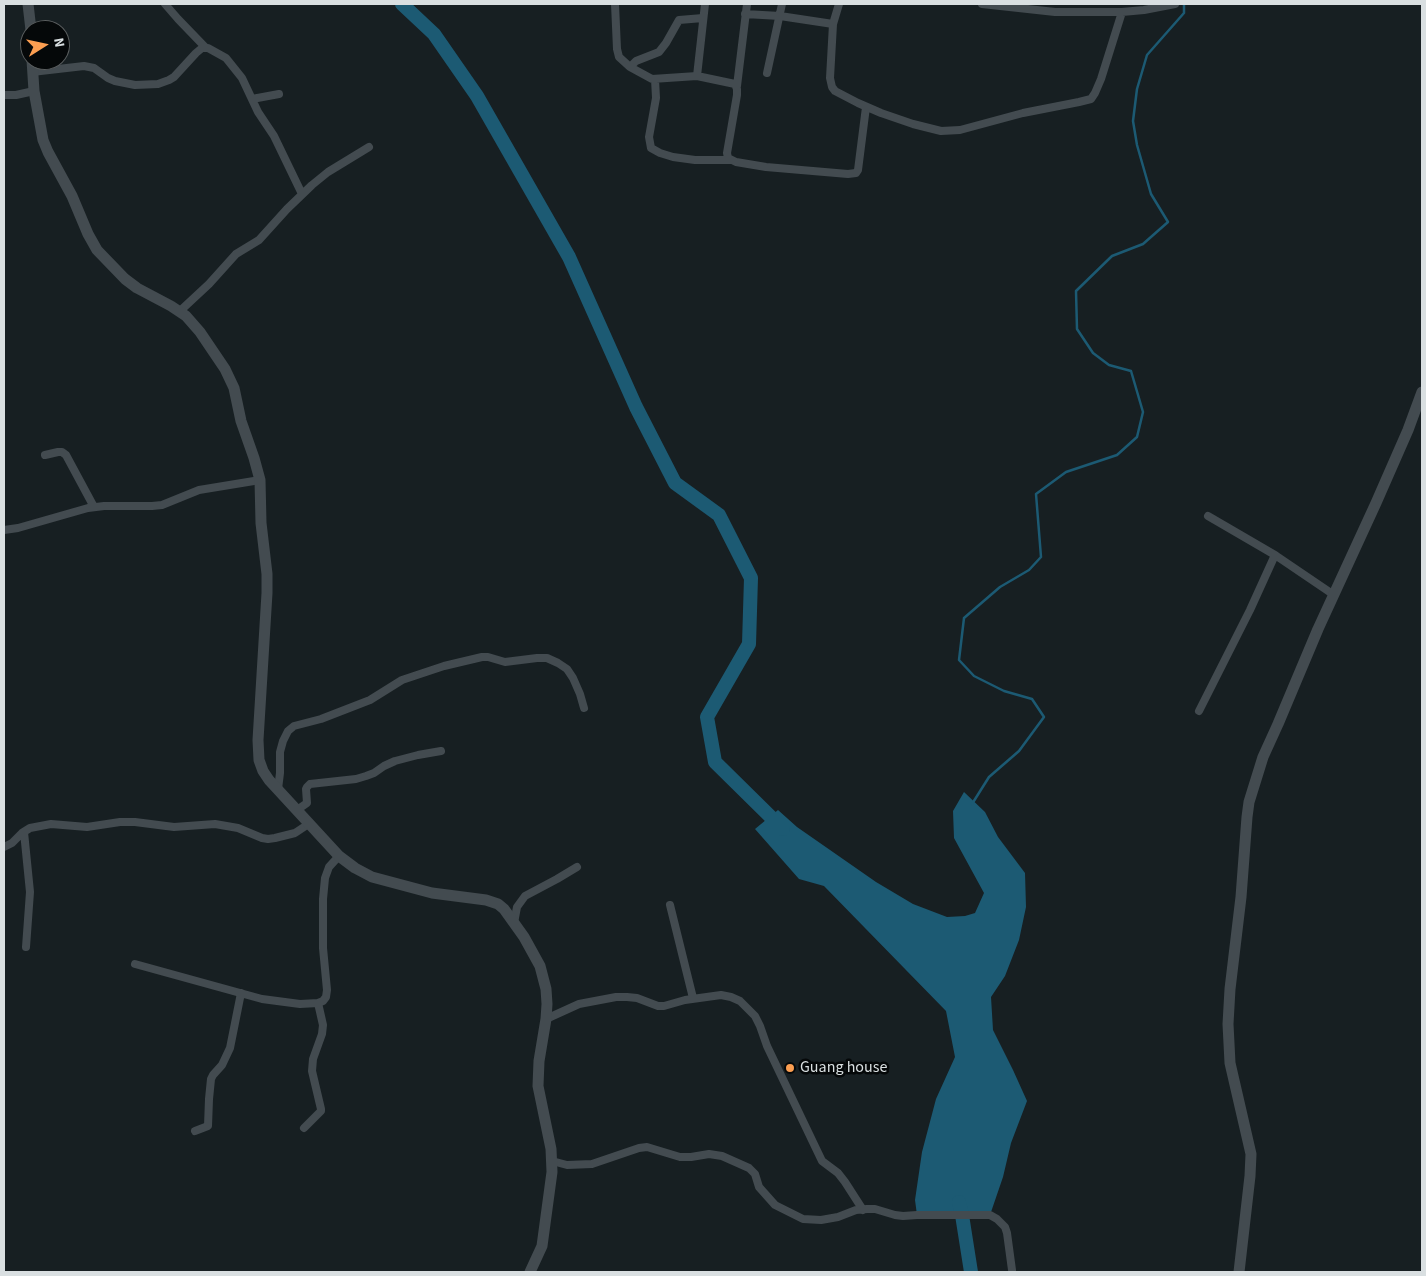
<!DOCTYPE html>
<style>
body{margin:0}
#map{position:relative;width:1426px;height:1276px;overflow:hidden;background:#171f22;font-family:"Source Sans 3",sans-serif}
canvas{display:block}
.frame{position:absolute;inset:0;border:5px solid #d9dfe1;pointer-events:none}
.north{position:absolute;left:20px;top:20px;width:50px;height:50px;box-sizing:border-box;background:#050809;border:1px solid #5a5e5f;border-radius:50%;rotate:80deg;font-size:14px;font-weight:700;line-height:20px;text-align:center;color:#d9dfe1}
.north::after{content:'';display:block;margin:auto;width:18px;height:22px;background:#fb9e51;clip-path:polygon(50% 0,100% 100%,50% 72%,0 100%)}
</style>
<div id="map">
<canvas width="1426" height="1276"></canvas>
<div class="frame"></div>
<div class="north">N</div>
</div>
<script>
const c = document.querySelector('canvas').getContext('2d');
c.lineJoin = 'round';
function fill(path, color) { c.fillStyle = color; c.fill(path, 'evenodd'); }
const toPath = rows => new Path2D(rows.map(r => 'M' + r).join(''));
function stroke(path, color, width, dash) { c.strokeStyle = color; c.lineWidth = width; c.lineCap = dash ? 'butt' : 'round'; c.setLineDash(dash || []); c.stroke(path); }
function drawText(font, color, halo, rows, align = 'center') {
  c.font = font + ' "Source Sans 3",sans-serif'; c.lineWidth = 5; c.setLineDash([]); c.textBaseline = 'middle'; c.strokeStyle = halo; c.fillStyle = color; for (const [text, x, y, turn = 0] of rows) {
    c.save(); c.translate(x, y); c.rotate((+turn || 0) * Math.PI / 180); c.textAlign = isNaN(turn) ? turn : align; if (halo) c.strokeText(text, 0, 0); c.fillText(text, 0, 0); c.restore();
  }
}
fill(toPath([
 [964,792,985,812,998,837,1025,873,1026,907,1019,940,1005,976,991,997,993,1030,1013,1070,1027,1101,1011,1143,1003,1177,990,1215,917,1215,915,1200,922,1152,936,1099,955,1057,946,1011,824,886,799,879,755,829,778,810,797,827,876,882,913,904,947,917,965,916,975,913,984,893,954,838,953,811]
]), '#1c5a73');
stroke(toPath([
 [972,804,989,777,1019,751,1044,717,1032,699,1004,691,974,676,959,660,964,618,1000,587,1029,570,1041,557,1036,494,1066,472,1117,455,1137,437,1143,412,1131,371,1109,365,1093,353,1077,329,1076,291,1112,256,1143,244,1168,222,1151,194,1137,145,1133,121,1137,89,1147,55,1184,13,1184,4]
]), '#1c5a73', 2.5);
stroke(toPath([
 [402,4,434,34,477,96,569,257,636,407,675,483,719,515,751,578,749,644,707,717,715,762,783,829],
 [959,1202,962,1215,971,1272]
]), '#1c5a73', 14);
stroke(toPath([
 [165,4,178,19,205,47],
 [615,4,617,49,619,57,630,67,652,79,697,76,735,84,737,89,737,95,727,153,728,158,736,162,766,167,848,174,856,173,858,170,866,107],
 [839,4,833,24,830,78,832,87,835,91,858,103,881,113,913,124,941,131,960,130,1023,113,1079,102,1091,99,1095,93,1101,79,1122,12],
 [982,4,1055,12,1122,12,1144,10,1175,4],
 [745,14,780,16,833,24],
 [630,67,636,61,659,52,666,43,679,20,703,18],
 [32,72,84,66,94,68,108,78,115,81,135,85,158,84,169,80,174,77,196,53,202,48,208,48,226,58,242,78,258,112,274,136,302,194],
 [767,73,782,4],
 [697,76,705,4],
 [655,79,656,98,649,137,651,148,660,153,673,157,695,160,731,160],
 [737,86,747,4],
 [4,95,16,95,34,91],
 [252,99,279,94],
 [180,311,209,284,236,254,259,240,287,209,312,185,328,172,369,147],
 [45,455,58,452,62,452,66,455,94,507],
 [1208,516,1275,555,1334,595],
 [4,530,18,528,88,508,104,506,152,506,162,505,199,490,260,480],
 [1199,711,1250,610,1275,555],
 [278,789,280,773,280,752,283,741,288,731,294,726,321,719,370,700,402,680,444,666,482,657,488,657,505,662,537,658,547,658,558,663,567,669,573,678,580,694,584,708],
 [297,810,307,803,306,789,307,787,310,784,356,779,366,776,374,773,384,766,395,761,418,755,441,751],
 [24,832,30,892,26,947],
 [4,847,12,843,22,833,30,828,51,824,87,827,120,822,135,822,174,827,215,824,238,828,262,838,268,839,275,838,295,833,310,823],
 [670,905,693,998],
 [514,923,517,907,525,896,557,879,577,867],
 [135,964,262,999,300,1004,318,1003,323,1001,326,997,327,990,323,948,323,899,325,878,329,867,339,856],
 [546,1019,579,1004,616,997,627,997,637,998,658,1006,664,1006,685,1000,721,995,731,997,740,1001,755,1016,760,1026,767,1046,822,1161,838,1173,845,1182,863,1210],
 [304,1128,321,1111,321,1109,312,1071,313,1059,322,1034,323,1025,318,1003],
 [195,1131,208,1126,209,1099,211,1079,213,1075,222,1065,230,1048,241,993],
 [552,1161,567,1165,592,1164,639,1148,647,1147,680,1157,691,1157,709,1154,722,1156,749,1168,755,1174,759,1187,775,1205,803,1219,821,1220,838,1217,856,1210,867,1209,875,1209,895,1215,903,1216,917,1215,990,1215,997,1219,1005,1227,1007,1233,1012,1270]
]), '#434b50', 8);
stroke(toPath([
 [28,4,31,30],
 [32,60,34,91,43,140,48,152,72,196,88,234,97,250,125,279,137,288,171,306,186,316,200,332,225,369,234,388,241,421,254,458,260,480,261,523,267,574,267,593,258,740,259,760,263,771,269,780,339,856,355,868,372,877,432,893,486,900,498,904,504,909,524,937,540,966,546,989,547,1004,546,1019,539,1061,538,1086,551,1149,552,1172,542,1246,530,1272],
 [1239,1272,1250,1176,1251,1154,1230,1063,1228,1024,1230,989,1241,897,1247,817,1249,802,1263,757,1278,724,1318,629,1376,503,1408,430,1422,392]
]), '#434b50', 11);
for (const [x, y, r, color] of [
 [790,1068,5,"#fb9e51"]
]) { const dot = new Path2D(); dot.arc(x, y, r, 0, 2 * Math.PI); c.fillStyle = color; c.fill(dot); stroke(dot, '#050809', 2); }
drawText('16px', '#d9dfe1', '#050809', [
 ["Guang house",800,1068]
], 'left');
</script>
